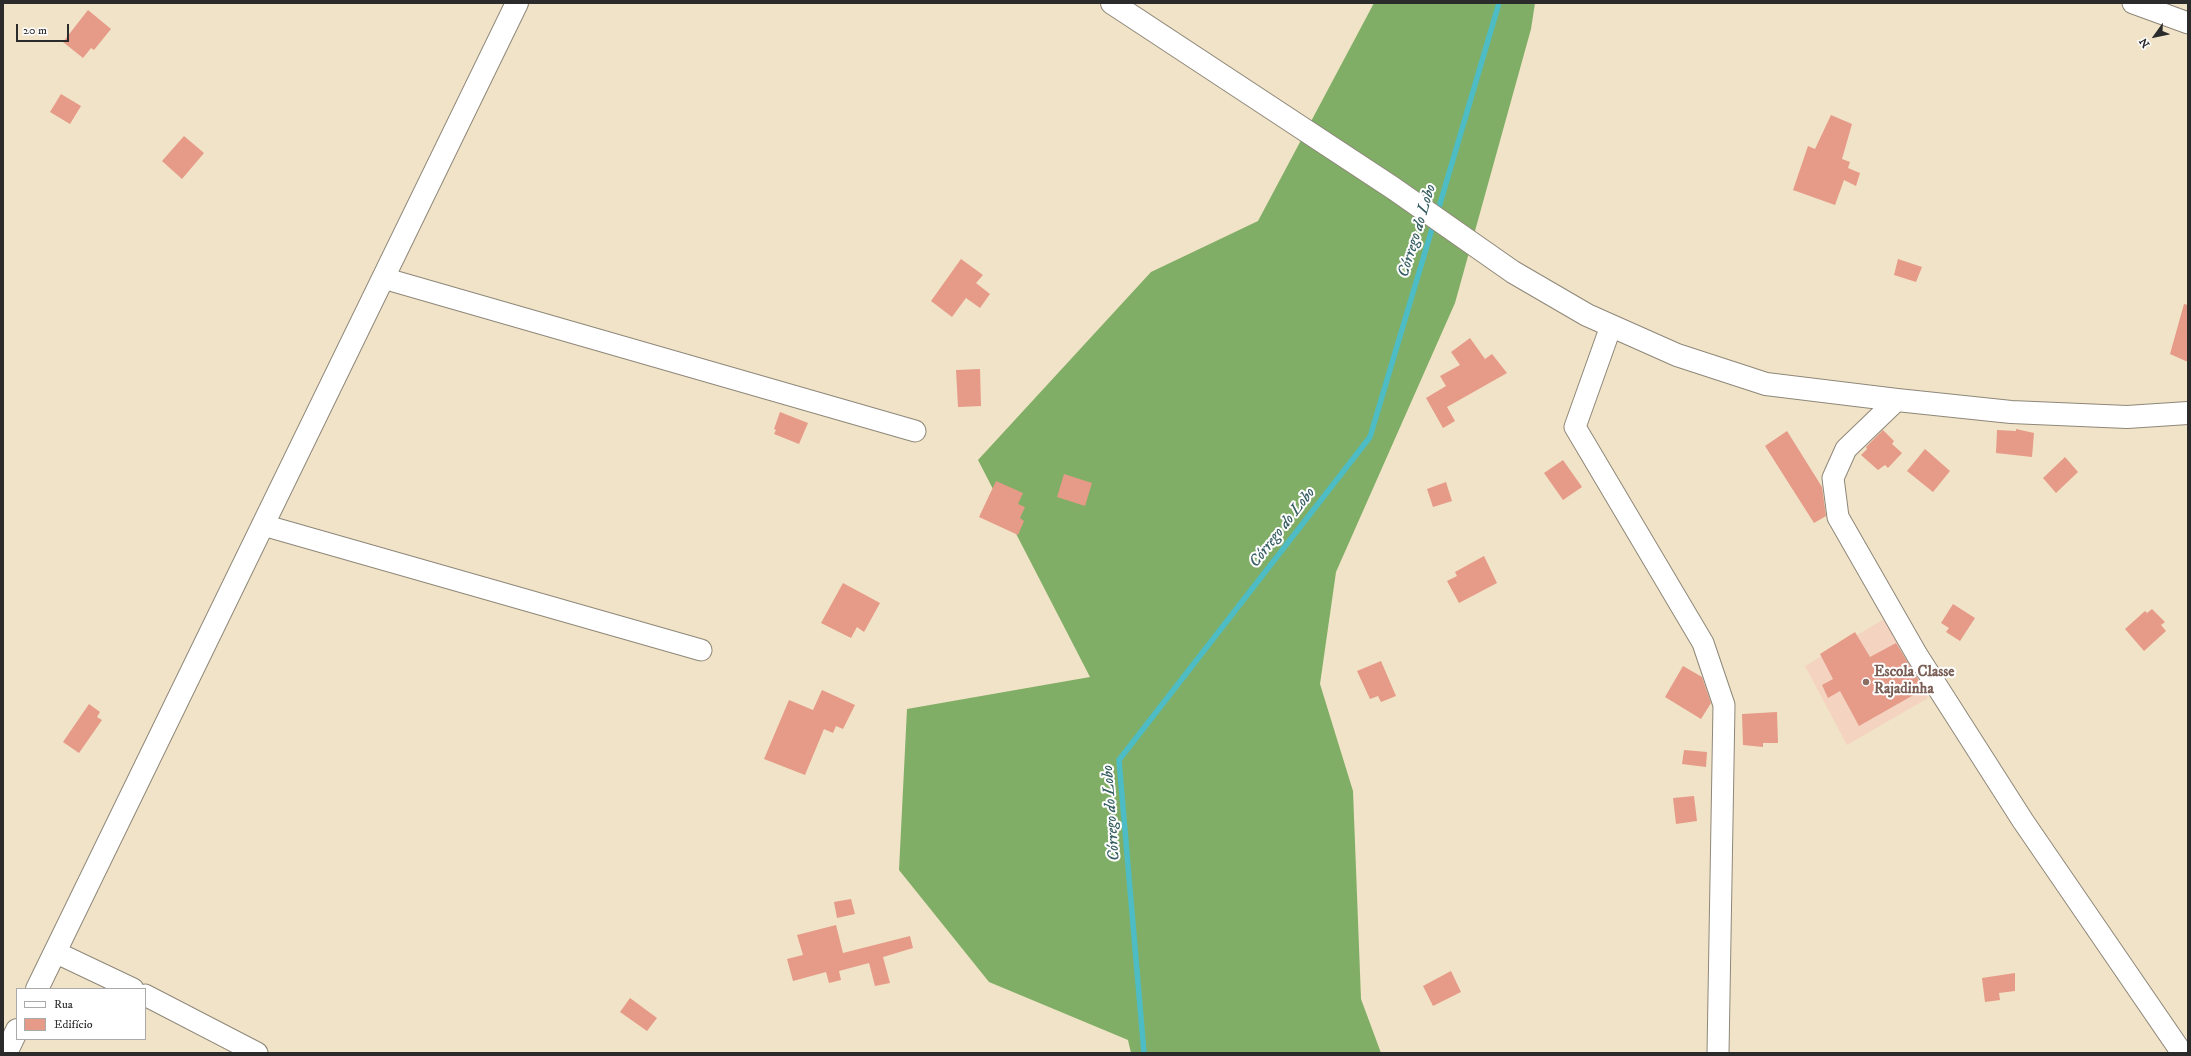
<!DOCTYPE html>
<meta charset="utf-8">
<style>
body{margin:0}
#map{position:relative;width:2191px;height:1056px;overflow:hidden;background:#f1e3c7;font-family:"IM FELL DW Pica",serif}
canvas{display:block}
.frame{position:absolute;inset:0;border:4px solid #2b2b2b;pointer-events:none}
.legend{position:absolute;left:16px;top:988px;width:130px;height:52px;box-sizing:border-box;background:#fff;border:1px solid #aaa;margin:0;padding:5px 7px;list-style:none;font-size:12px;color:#2b2b2b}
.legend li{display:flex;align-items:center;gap:8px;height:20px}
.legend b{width:20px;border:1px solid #aaa}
.north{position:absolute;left:2135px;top:16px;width:40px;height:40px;-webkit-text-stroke:3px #fff;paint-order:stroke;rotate:237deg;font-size:11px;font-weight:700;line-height:16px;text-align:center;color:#2b2b2b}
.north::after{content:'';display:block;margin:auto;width:14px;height:18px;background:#2b2b2b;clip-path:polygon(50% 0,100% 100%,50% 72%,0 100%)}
.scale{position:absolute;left:16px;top:24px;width:53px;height:18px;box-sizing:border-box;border:2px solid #2b2b2b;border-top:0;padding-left:5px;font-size:12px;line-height:14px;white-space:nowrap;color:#2b2b2b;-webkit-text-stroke:3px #fff;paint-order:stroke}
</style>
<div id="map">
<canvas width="2191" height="1056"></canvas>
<div class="frame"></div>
<ul class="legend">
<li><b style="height:5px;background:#fff"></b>Rua</li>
<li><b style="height:11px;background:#e69a88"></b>Edifício</li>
</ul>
<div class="north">N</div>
<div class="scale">20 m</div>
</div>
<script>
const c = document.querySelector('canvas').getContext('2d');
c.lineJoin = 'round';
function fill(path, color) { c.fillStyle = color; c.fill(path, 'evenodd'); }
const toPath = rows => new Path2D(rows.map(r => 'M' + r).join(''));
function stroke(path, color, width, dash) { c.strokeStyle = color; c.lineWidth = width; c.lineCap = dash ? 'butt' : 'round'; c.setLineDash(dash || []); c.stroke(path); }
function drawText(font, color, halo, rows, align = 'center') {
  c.font = font + ' "IM FELL DW Pica",serif'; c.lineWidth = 4; c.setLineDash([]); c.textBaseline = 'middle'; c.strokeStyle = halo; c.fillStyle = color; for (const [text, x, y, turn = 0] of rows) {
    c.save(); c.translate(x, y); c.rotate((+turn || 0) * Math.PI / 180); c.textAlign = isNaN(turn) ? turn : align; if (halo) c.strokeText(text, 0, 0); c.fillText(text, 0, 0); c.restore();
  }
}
fill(toPath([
 [1884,619,1928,698,1847,745,1805,666]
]), '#f4d3c1');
fill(toPath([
 [1374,3,1535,3,1531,29,1455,303,1336,572,1320,684,1353,791,1361,999,1381,1053,1131,1053,1128,1040,989,982,899,870,907,709,1090,677,978,460,1151,272,1258,221]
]), '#80ae66');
stroke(toPath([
 [1437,214,1499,3],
 [1144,1053,1119,760,1370,437,1434,222]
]), '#4ebcc5', 5.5);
fill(toPath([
 [88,10,111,29,94,50,91,48,83,58,63,42],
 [61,94,81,106,70,124,50,112],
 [1831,115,1852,124,1842,159,1850,162,1848,168,1860,173,1856,186,1844,180,1835,205,1793,190,1808,146,1815,149],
 [184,136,204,153,182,179,162,161],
 [961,259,983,275,976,283,990,294,980,308,966,298,952,317,931,301],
 [1898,259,1922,267,1916,282,1894,275],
 [2184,304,2188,305,2188,362,2170,354],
 [1470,338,1485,359,1492,354,1507,373,1447,407,1455,421,1443,428,1426,398,1446,386,1440,376,1460,365,1451,352],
 [980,369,981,406,958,407,956,370],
 [780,412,808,423,799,444,774,434,776,430,774,429],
 [2016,429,2034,433,2032,457,1996,453,1997,430,2016,431],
 [1883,430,1894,441,1892,444,1902,453,1888,468,1885,465,1878,470,1861,455,1867,449,1866,447],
 [1787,431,1822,487,1826,516,1814,523,1765,446],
 [1925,449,1950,471,1933,492,1907,471],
 [2065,457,2078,472,2056,493,2043,478],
 [1563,460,1582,487,1563,500,1544,473],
 [1064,474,1092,483,1085,506,1057,497],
 [996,481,1023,493,1018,504,1025,507,1020,518,1024,521,1018,535,979,517],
 [1446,482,1452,501,1433,507,1427,489],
 [1484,556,1497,583,1459,603,1447,581,1457,576,1455,572],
 [843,583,880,603,864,632,857,627,851,638,821,623],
 [1953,604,1975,618,1960,641,1946,632,1949,628,1941,623],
 [2152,609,2165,622,2161,625,2166,631,2144,651,2125,629,2145,611,2147,613],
 [1855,632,1870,657,1896,643,1924,689,1859,726,1840,691,1828,698,1822,685,1833,679,1820,654],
 [1381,661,1396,696,1381,702,1378,696,1370,699,1357,671],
 [1683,666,1702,677,1711,703,1701,719,1665,697],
 [822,690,855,705,843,729,836,726,833,733,824,729,805,775,764,759,789,700,813,710],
 [89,704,100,712,97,717,102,720,79,753,63,742],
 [1777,712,1778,743,1763,743,1763,747,1743,745,1742,714],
 [1684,750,1707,752,1706,767,1682,764],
 [1694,796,1697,821,1676,824,1673,798],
 [851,899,855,914,837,918,834,902],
 [836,925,843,953,910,936,913,948,883,957,890,983,875,986,869,963,839,971,841,980,829,983,826,972,793,981,787,959,803,955,797,935],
 [1451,971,1461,992,1433,1006,1423,986],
 [2015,973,2015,991,1999,993,2000,1000,1985,1002,1982,978],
 [630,998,657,1018,647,1031,620,1012]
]), '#e69a88');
const minor = toPath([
 [2133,3,2188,23],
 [383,278,915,431],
 [1611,326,1575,427,1703,643,1724,705,1718,1053],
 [1897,400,1846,449,1833,478,1838,517,1917,655,2023,821,2182,1053],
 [263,525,701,650],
 [55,952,133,989],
 [145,995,257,1053]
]);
const tertiary = toPath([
 [1112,3,1393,188,1513,272,1587,315,1677,355,1766,384,1897,400,2011,412,2127,417,2188,413],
 [37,989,517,3],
 [6,1053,17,1030]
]);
stroke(minor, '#8e8779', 23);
stroke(tertiary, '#8e8779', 24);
stroke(minor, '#fff', 21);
stroke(tertiary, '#fff', 22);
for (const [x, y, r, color] of [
 [1866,682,4,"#8d6e63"]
]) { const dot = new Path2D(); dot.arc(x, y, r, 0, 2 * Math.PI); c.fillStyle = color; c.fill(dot); stroke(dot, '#fff', 1.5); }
drawText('bold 15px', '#785e54', '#fff', [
 ["Escola Classe",1874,673],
 ["Rajadinha",1874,690]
], 'left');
drawText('italic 16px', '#375e61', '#fff', [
 ["Córrego do Lobo",1418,231,-73],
 ["Córrego do Lobo",1283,528,-52],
 ["Córrego do Lobo",1112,813,-94]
]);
</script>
